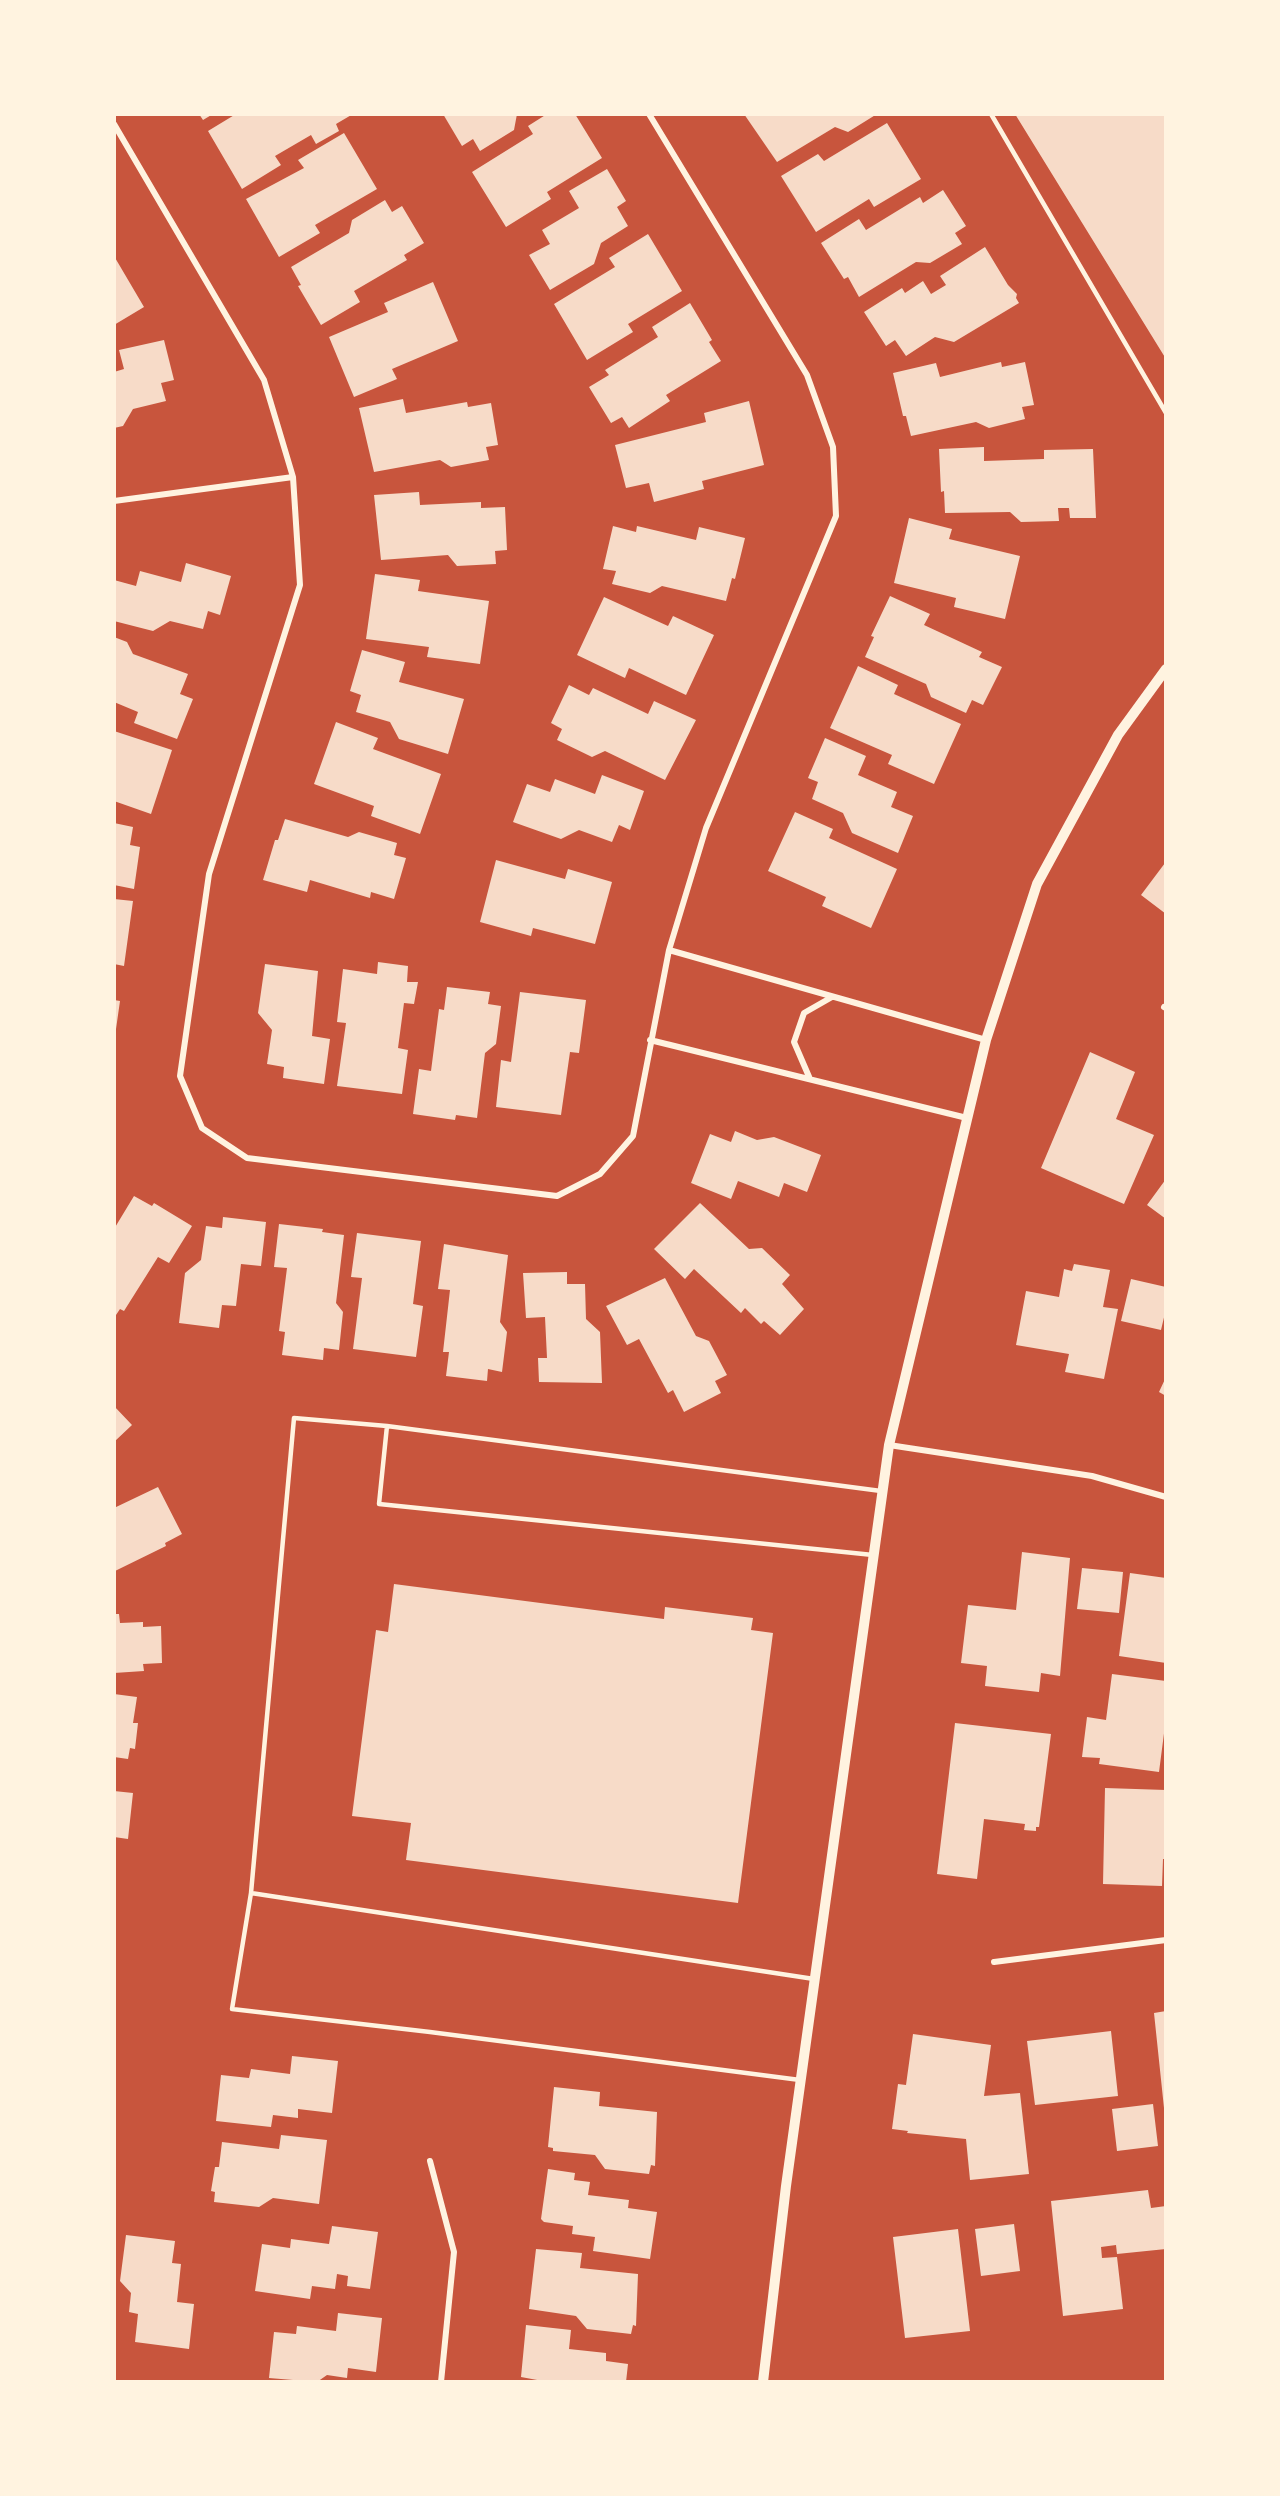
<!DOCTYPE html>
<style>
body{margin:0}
#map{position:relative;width:1280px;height:2496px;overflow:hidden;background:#c8553d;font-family:"Noto Sans",sans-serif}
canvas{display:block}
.frame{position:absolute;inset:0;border:116px solid #fff3e0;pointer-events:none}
</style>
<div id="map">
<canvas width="1280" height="2496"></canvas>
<div class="frame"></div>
</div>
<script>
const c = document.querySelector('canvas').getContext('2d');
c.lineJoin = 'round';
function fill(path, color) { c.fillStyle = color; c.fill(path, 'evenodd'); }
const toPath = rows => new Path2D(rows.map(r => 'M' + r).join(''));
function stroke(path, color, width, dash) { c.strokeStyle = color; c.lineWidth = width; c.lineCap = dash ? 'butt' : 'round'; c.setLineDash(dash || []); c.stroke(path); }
fill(toPath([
 [199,114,213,114,203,120],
 [236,114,238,115,353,114,336,124,339,131,316,144,311,135,275,156,281,165,242,189,208,131],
 [443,114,523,114,519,116,517,114,514,130,480,151,473,139,462,146],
 [547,114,575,114,602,158,547,192,551,199,506,227,472,172,533,134,528,126],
 [744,114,877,114,848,132,835,127,777,162],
 [1015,114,1166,114,1166,359],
 [887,123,921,179,874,207,869,199,816,232,781,176,818,154,824,161],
 [344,133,377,189,315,225,320,233,279,257,246,199,304,168,298,160],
 [607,169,626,201,617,207,628,226,601,243,594,264,550,290,529,255,550,244,542,230,579,208,569,191],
 [943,190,966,226,955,233,962,244,930,263,916,262,859,297,848,277,844,279,821,243,859,219,866,230,920,197,923,203],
 [385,200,392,212,402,206,424,243,404,255,407,260,354,291,360,302,321,325,298,286,301,285,291,267,349,233,352,220],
 [648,234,682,291,628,324,633,332,587,360,554,304,615,267,609,258],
 [985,247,1008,285,1017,294,1016,298,1019,303,954,342,935,337,906,356,895,340,886,346,864,312,902,288,905,293,923,281,931,294,946,285,940,276],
 [114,256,144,307,114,325],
 [433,282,458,341,392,369,397,379,354,397,329,337,388,312,384,303],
 [690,303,712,340,709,342,721,361,666,395,670,401,629,428,622,417,611,423,589,387,609,375,605,370,658,337,652,327],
 [164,340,174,380,161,383,166,401,133,409,123,426,114,428,114,372,124,369,119,350],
 [1001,362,1002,367,1025,362,1034,405,1022,407,1025,419,989,428,976,422,911,436,906,416,903,416,893,373,936,363,940,377],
 [403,399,406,413,467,402,468,407,491,403,498,445,486,447,489,460,451,467,440,460,374,472,359,408],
 [749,401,764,465,702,481,704,489,654,502,649,483,626,488,615,445,706,422,704,413],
 [984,447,984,461,1044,459,1044,450,1093,449,1096,518,1070,518,1069,508,1058,508,1059,521,1021,522,1010,512,945,513,944,491,941,492,939,449],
 [419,492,420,505,481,502,481,508,505,507,507,550,495,551,496,564,457,566,448,555,381,560,374,495],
 [909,518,952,529,949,539,1020,556,1005,619,954,607,956,598,894,583],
 [613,526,636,532,637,526,696,540,699,527,745,538,735,579,732,578,726,601,662,586,650,593,612,584,616,571,603,569],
 [186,563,231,576,220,615,208,611,203,629,170,621,153,631,114,621,114,580,136,586,140,571,181,582],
 [375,574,420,580,418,591,489,601,480,664,427,657,429,647,366,639],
 [890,596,930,614,924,625,982,652,979,657,1002,667,983,705,972,700,966,713,931,697,926,684,865,657,874,637,871,636],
 [604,597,668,626,673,616,714,635,686,695,629,668,625,678,577,655],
 [114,637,127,642,133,654,188,674,180,694,193,699,177,739,134,723,138,712,114,702],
 [362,650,405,662,399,682,464,699,448,754,399,739,390,722,356,712,361,695,350,691],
 [858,666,898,685,894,694,961,724,934,784,888,764,892,755,830,728],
 [569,685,589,695,593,688,648,714,654,701,696,720,665,780,605,751,592,757,557,740,562,729,551,723],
 [336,722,378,738,373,749,441,774,420,834,371,816,374,806,314,784],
 [114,731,172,750,151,814,114,801],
 [825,738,866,756,858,775,897,792,891,807,913,816,898,853,852,833,843,813,812,799,818,782,808,778],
 [602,775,644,791,630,830,619,825,612,842,579,830,561,839,513,822,527,784,550,792,555,779,595,794],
 [795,812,833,829,829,838,897,869,871,928,822,906,826,897,768,871],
 [285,819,348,837,359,832,397,843,394,855,406,858,394,899,371,892,370,898,310,880,307,892,263,880,275,840,278,840],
 [114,823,133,827,130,845,140,847,134,889,114,885],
 [496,860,565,879,568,869,612,882,595,944,533,928,531,936,480,922],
 [1165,863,1166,864,1166,914,1141,895],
 [114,899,133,901,124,966,114,964],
 [378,962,408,966,407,982,418,982,414,1004,404,1003,398,1048,408,1050,402,1094,337,1086,346,1023,337,1022,343,969,377,974],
 [265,964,318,971,312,1036,330,1039,324,1084,283,1078,284,1067,267,1064,272,1030,258,1013],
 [447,987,490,992,488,1004,501,1006,496,1044,485,1053,477,1118,456,1115,455,1120,413,1114,419,1069,431,1071,439,1009,444,1010],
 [520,992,586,1000,579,1053,570,1052,561,1115,496,1107,501,1060,511,1062],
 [114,1000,120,1001,115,1036,114,1036],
 [1090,1052,1135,1072,1116,1119,1154,1135,1124,1204,1041,1168],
 [735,1131,757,1140,774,1137,821,1155,807,1192,784,1183,779,1197,738,1181,731,1199,691,1183,710,1134,731,1142],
 [1166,1179,1166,1219,1147,1205],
 [134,1196,152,1206,154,1203,192,1226,169,1263,158,1257,124,1311,120,1309,114,1318,114,1229],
 [700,1203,749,1249,762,1248,790,1275,782,1284,804,1309,780,1335,764,1321,761,1324,745,1308,741,1313,694,1269,685,1279,654,1249],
 [223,1217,266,1222,261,1266,241,1264,236,1306,222,1305,219,1328,179,1323,185,1273,201,1260,206,1226,222,1228],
 [279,1224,323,1229,322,1232,344,1235,336,1303,343,1312,339,1350,324,1348,323,1360,282,1355,285,1332,279,1331,287,1268,274,1267],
 [357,1233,421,1241,413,1304,423,1306,416,1357,353,1349,362,1278,351,1277],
 [444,1244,508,1255,500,1322,507,1332,502,1372,488,1369,487,1381,446,1376,449,1352,443,1352,450,1290,438,1289],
 [1074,1264,1110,1270,1103,1307,1118,1309,1104,1379,1065,1372,1069,1354,1016,1345,1026,1291,1059,1297,1064,1269,1072,1271],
 [567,1272,567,1284,585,1284,586,1319,600,1332,602,1383,539,1382,538,1358,547,1358,545,1317,526,1318,523,1273],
 [665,1278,696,1336,709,1341,727,1375,715,1381,721,1393,684,1412,673,1390,668,1393,639,1339,627,1345,606,1306],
 [1131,1279,1166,1287,1166,1309,1161,1330,1121,1321],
 [1166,1377,1166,1396,1159,1392],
 [114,1406,132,1425,114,1442],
 [158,1487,182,1534,165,1543,166,1546,115,1571,114,1508],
 [1022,1552,1070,1558,1060,1676,1041,1673,1039,1692,985,1686,987,1666,961,1663,968,1605,1016,1610],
 [1082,1568,1123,1572,1119,1613,1077,1609],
 [1130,1573,1166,1578,1166,1663,1119,1656],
 [394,1584,664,1619,665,1607,753,1618,751,1630,773,1633,738,1903,406,1860,411,1823,352,1816,376,1630,388,1632],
 [114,1614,119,1614,120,1623,143,1622,143,1627,161,1626,162,1663,143,1664,144,1671,114,1673],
 [1112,1674,1166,1681,1166,1718,1159,1772,1099,1764,1100,1758,1082,1757,1087,1717,1106,1720],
 [114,1694,137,1697,133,1723,138,1723,135,1749,130,1748,128,1759,114,1757],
 [955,1723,1051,1734,1039,1827,1036,1827,1036,1831,1024,1830,1025,1824,984,1819,977,1879,937,1874],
 [1105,1788,1166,1790,1166,1859,1163,1859,1162,1886,1103,1884],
 [114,1791,133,1793,128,1839,114,1837],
 [1166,2011,1166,2108,1164,2108,1154,2013],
 [1111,2031,1118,2096,1035,2105,1027,2041],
 [913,2034,991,2045,984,2096,1020,2093,1029,2174,970,2180,966,2139,907,2133,908,2131,892,2129,898,2084,906,2085],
 [292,2056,338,2061,332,2113,298,2109,298,2118,273,2115,271,2127,216,2121,221,2075,249,2078,251,2069,290,2074],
 [554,2087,600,2092,599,2106,657,2112,655,2166,651,2165,649,2174,605,2169,595,2155,553,2151,553,2148,548,2147],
 [1153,2104,1158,2146,1117,2151,1112,2109],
 [281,2135,327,2140,319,2204,273,2198,259,2207,214,2202,215,2192,211,2191,215,2167,219,2167,222,2142,279,2149],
 [548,2169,575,2173,574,2180,590,2182,588,2195,629,2200,628,2208,657,2212,650,2259,593,2251,595,2237,572,2234,573,2226,544,2222,541,2219],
 [1148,2190,1151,2208,1166,2206,1166,2249,1117,2254,1116,2245,1101,2247,1102,2258,1117,2257,1123,2309,1063,2316,1051,2201],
 [1014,2224,1020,2271,981,2276,975,2229],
 [332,2226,378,2232,370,2289,347,2286,348,2276,337,2274,335,2289,312,2286,310,2299,255,2291,262,2244,290,2248,291,2239,329,2244],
 [958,2229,970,2331,905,2338,893,2237],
 [126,2235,175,2241,172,2263,181,2264,177,2302,194,2304,189,2349,135,2342,138,2314,129,2312,131,2293,120,2281],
 [536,2249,582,2253,580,2268,638,2274,636,2326,633,2325,631,2334,587,2329,576,2316,529,2309],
 [338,2313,382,2318,376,2372,348,2368,347,2378,327,2375,317,2382,269,2378,274,2332,296,2334,297,2326,336,2331],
 [526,2325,571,2330,569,2349,606,2353,606,2361,628,2364,626,2382,548,2382,521,2377]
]), '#f7dbc8');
stroke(toPath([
 [991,114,1166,413],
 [387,1426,294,1418,251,1893,814,1979],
 [873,1555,379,1504,387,1426,881,1491],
 [251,1893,232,2009,430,2032,800,2080]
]), '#fff3e0', 4.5);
stroke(toPath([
 [114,124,264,380,293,477,300,585,209,874,180,1076,202,1128,247,1158,557,1196,600,1174,633,1136,669,950,706,828,836,516,833,447,807,375,649,114],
 [114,501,293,477],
 [669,950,986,1040],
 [1164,1007,1166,1008],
 [650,1040,967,1118],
 [810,1079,794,1042,804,1013,832,997],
 [889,1445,1092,1476,1166,1497],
 [994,1962,1166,1940],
 [430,2161,454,2252,441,2382]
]), '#fff3e0', 6);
stroke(toPath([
 [763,2382,786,2186,889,1445,986,1040,1037,884,1118,735,1166,669]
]), '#fff3e0', 10);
</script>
